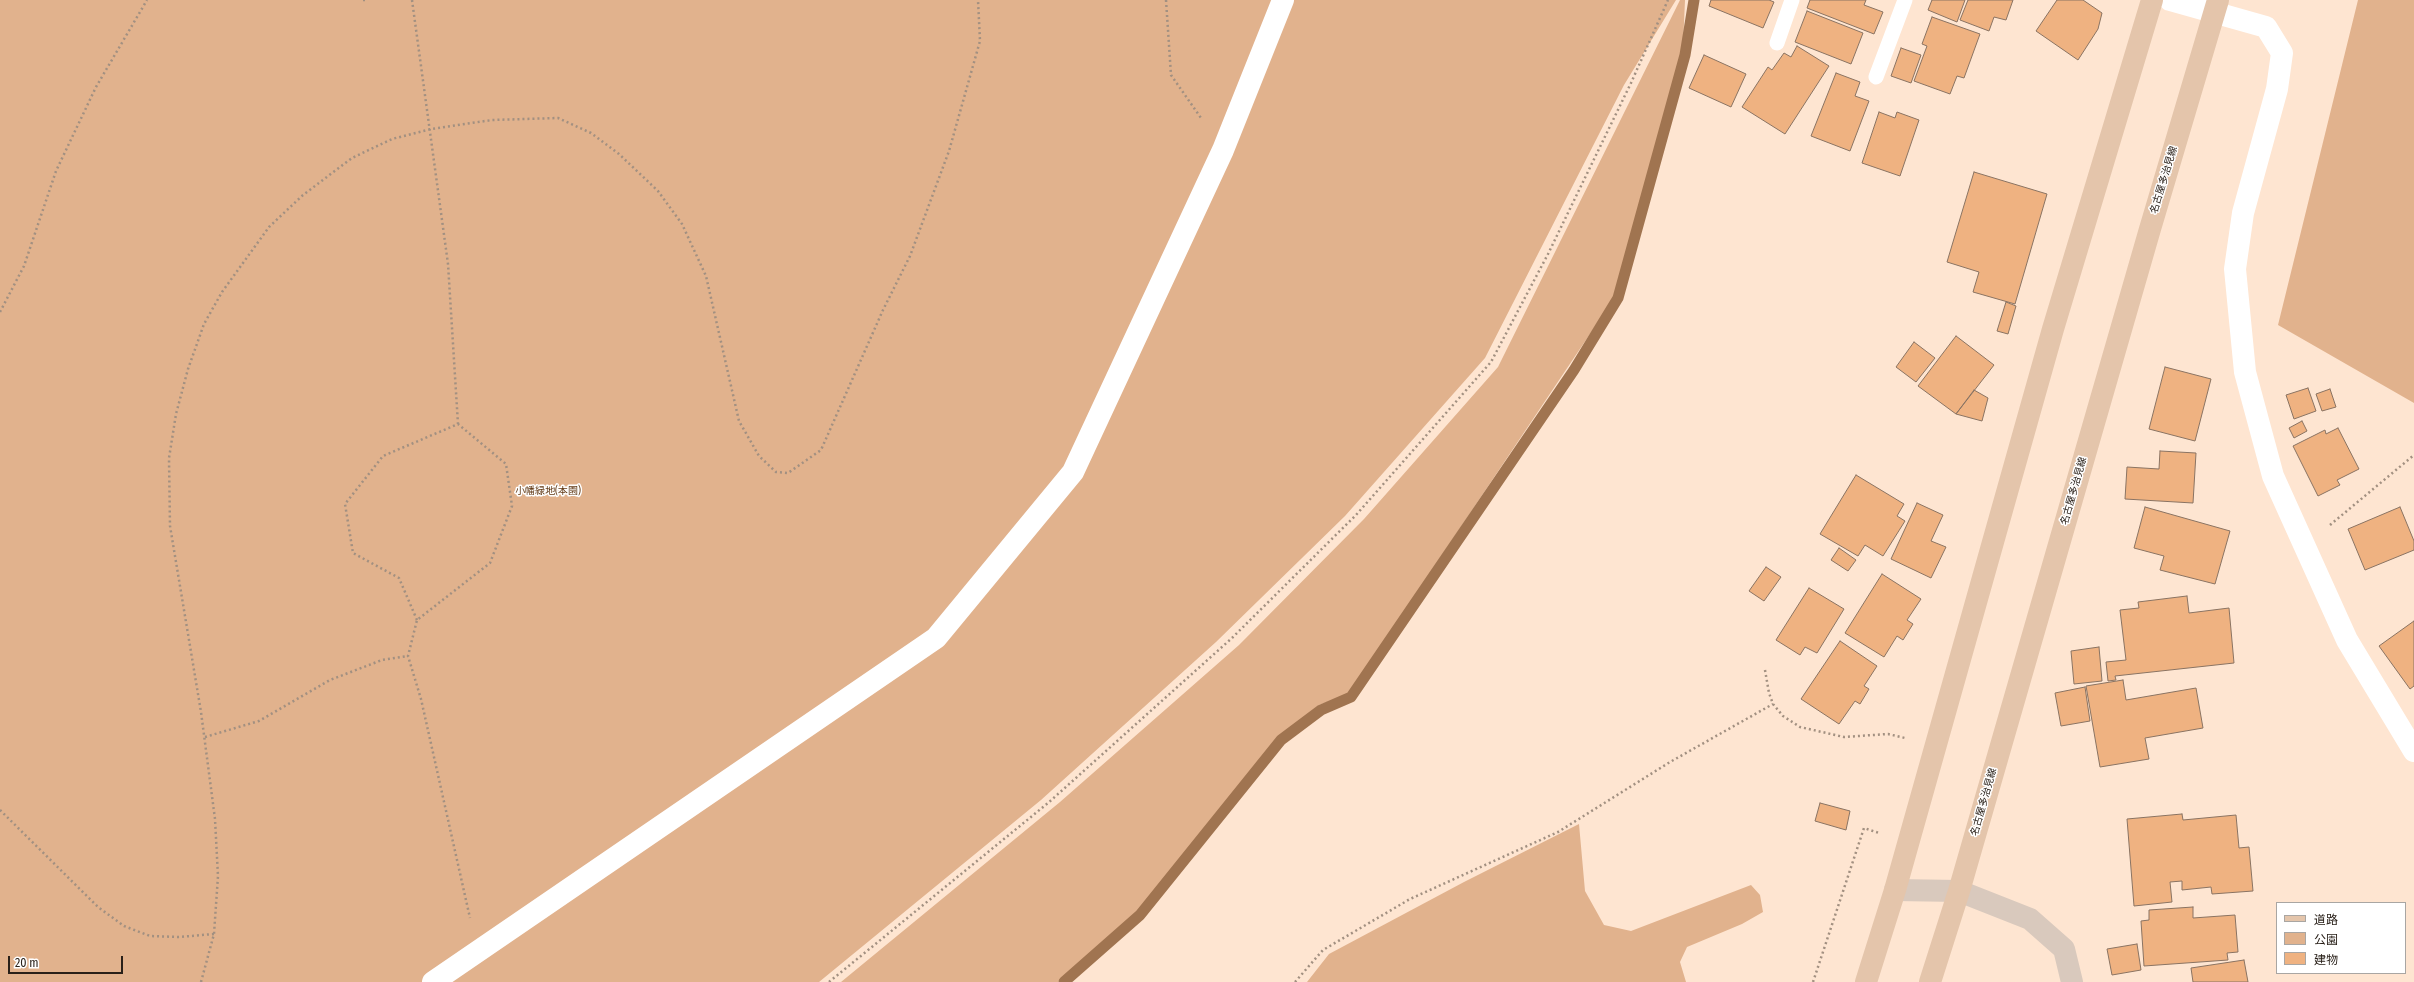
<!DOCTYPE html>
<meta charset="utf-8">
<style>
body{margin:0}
#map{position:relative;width:2414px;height:982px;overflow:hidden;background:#fee5d1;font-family:"Fira Sans Condensed","Noto Sans JP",sans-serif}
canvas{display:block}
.legend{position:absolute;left:2276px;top:902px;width:130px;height:72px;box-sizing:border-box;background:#fff;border:1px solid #a9a6a3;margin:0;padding:5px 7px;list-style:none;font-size:12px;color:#292019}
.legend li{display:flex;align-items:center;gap:8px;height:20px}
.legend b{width:20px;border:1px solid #a9a6a3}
.scale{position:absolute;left:8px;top:956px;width:115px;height:18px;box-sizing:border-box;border:2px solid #292019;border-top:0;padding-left:5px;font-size:12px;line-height:14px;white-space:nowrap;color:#292019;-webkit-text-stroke:3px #fff;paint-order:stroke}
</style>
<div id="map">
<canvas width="2414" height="982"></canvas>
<ul class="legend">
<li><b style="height:5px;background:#e4c5ab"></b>道路</li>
<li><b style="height:11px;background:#e1b28d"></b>公園</li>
<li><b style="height:11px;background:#efb281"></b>建物</li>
</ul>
<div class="scale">20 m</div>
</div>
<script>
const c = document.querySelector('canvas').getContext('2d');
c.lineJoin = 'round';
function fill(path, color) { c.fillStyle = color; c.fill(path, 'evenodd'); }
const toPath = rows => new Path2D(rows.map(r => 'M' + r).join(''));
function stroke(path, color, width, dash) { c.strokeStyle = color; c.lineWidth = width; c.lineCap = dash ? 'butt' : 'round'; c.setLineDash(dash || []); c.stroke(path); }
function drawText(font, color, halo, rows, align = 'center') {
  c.font = font + ' "Fira Sans Condensed","Noto Sans JP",sans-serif'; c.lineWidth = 3; c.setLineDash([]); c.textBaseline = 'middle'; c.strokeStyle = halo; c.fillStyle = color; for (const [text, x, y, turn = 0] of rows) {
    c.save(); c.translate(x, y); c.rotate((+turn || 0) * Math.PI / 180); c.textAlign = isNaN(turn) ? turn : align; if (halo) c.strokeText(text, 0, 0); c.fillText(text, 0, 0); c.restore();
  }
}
fill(toPath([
 [0,0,1676,0,1624,85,1485,358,1345,516,1216,642,1041,800,819,982,0,982],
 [1680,0,1685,0,1682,68,1612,301,1349,694,1319,705,1277,741,1135,916,1058,982,841,982,1060,802,1239,645,1364,519,1498,367],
 [2358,0,2414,0,2414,403,2278,325],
 [1579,824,1585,891,1604,925,1631,931,1751,885,1760,895,1763,912,1742,924,1687,947,1680,962,1686,982,1307,982,1329,954,1464,882]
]), '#e1b28d');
stroke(toPath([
 [1064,982,1140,915,1281,740,1321,710,1351,697,1574,370,1618,298,1685,55,1694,0]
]), '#a07450', 11);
const building = toPath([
 [1711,0,1769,0,1774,2,1763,28,1709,6,1711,0],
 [1810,0,1866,0,1864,5,1883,12,1874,34,1807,8,1810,0],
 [1932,0,1965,0,1957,22,1928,10,1932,0],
 [1968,0,2013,0,2006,20,1994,17,1989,31,1960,20,1968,0],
 [2057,0,2083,0,2102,13,2098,29,2078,60,2036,31,2057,0],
 [1807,11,1863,33,1851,64,1795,42,1807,11],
 [1932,17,1980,34,1964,78,1957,76,1950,94,1914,81,1927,46,1922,44,1932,17],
 [1797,46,1829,66,1785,134,1742,107,1768,67,1772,70,1784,53,1791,57,1797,46],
 [1901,48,1921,55,1911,83,1891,76,1901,48],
 [1704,55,1746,74,1731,107,1689,88,1704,55],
 [1836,73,1860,82,1855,96,1869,101,1850,151,1811,136,1836,73],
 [1879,112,1895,118,1897,112,1919,120,1900,176,1862,163,1879,112],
 [1974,172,2047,194,2015,304,1973,292,1979,272,1947,262,1974,172],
 [2006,302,2016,306,2008,334,1997,331,2006,302],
 [1956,336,1994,365,1956,414,1918,386,1956,336],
 [1914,342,1935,358,1916,382,1896,367,1914,342],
 [2165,367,2211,379,2195,441,2149,429,2165,367],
 [2308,388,2316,411,2294,419,2286,395,2308,388],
 [2330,389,2336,407,2322,411,2316,394,2330,389],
 [1974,390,1988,398,1982,421,1956,414,1974,390],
 [2302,421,2307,431,2294,438,2289,428,2302,421],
 [2338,428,2359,469,2337,480,2340,485,2318,496,2293,446,2325,430,2326,434,2338,428],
 [2160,451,2196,453,2193,503,2125,499,2127,467,2159,469,2160,451],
 [1856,475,1904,504,1897,516,1905,521,1883,556,1865,545,1858,556,1820,534,1856,475],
 [1917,503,1943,515,1931,541,1946,547,1931,578,1891,559,1917,503],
 [2145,507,2230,531,2215,584,2160,570,2164,556,2134,548,2145,507],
 [2400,507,2414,541,2414,550,2365,570,2348,529,2400,507],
 [1839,548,1856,560,1848,571,1831,560,1839,548],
 [1766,567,1781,577,1764,601,1749,591,1766,567],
 [1882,574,1921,599,1907,620,1913,624,1903,640,1897,636,1884,657,1845,633,1882,574],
 [1809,588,1844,609,1817,653,1805,647,1800,655,1776,640,1809,588],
 [2187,596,2189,613,2229,608,2234,663,2115,676,2116,680,2108,681,2106,662,2126,660,2120,610,2139,608,2138,602,2187,596],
 [2414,621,2414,686,2410,689,2379,646,2414,621],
 [1840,641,1877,666,1864,686,1869,689,1860,704,1855,701,1839,724,1801,699,1840,641],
 [2099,647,2102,681,2074,684,2071,651,2099,647],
 [2123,680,2126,700,2196,688,2203,728,2145,738,2149,759,2100,767,2086,686,2123,680],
 [2085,687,2090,721,2061,726,2055,693,2085,687],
 [1820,803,1850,811,1846,830,1815,821,1820,803],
 [2182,814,2183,820,2236,815,2239,848,2249,847,2253,891,2212,894,2211,887,2182,890,2182,881,2170,882,2172,902,2134,906,2127,819,2182,814],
 [2193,907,2193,918,2235,915,2238,952,2227,953,2228,960,2144,966,2141,921,2149,920,2149,910,2193,907],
 [2137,944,2141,970,2112,975,2107,949,2137,944],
 [2244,960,2248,982,2193,982,2191,968,2244,960]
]);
fill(building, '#efb281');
stroke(building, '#8a7362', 1);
stroke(toPath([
 [363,0,368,0],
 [412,0,448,264,458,424],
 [1166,0,1171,75,1201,118],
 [0,312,24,266,56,171,96,87,147,0],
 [2330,525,2414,455],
 [417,620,399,578,353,553,345,504,383,456,458,424,506,464,512,506,490,563,417,620,408,656,421,699,470,918],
 [1765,670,1769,693,1773,704,1783,716,1800,727,1844,737,1888,734,1905,738],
 [205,737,259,721,330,680,382,660,408,656],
 [0,810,98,907,124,926,150,936,179,937,214,934],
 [201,982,214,934,218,876,215,819,201,712,170,526,169,458,176,414,188,369,204,324,222,292,269,227,303,195,352,158,392,139,431,129,492,120,558,118,591,133,619,154,658,191,682,224,706,276,739,421,759,456,776,472,788,473,821,450,883,310,910,256,949,151,980,41,978,0],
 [829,982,1048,803,1232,638,1356,515,1491,362,1548,254,1631,83,1668,0],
 [1295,982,1323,950,1410,899,1558,832,1670,762,1773,704],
 [1813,982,1864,828,1879,833]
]), '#a29081', 2.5, [2, 3]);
stroke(toPath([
 [1777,43,1792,0],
 [1876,77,1905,0]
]), '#fff', 15);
stroke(toPath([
 [2170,0,2266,27,2282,53,2277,89,2243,213,2235,269,2245,372,2273,476,2347,640,2414,751],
 [433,982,936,638,1073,472,1223,150,1283,0]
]), '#fff', 22);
stroke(toPath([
 [1895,890,1959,891,2030,919,2064,949,2072,982]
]), '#d9c9bd', 22);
stroke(toPath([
 [1866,982,1895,890,2053,329,2152,0],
 [1930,982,1959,891,2150,229,2218,0]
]), '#e4c5ab', 22);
drawText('10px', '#292019', '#fff', [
 ["名古屋多治見線",2164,180,-73],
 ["名古屋多治見線",2074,491,-74],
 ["名古屋多治見線",1984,802,-74]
]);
drawText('10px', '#613915', '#fff', [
 ["小幡緑地(本園)",548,491]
]);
</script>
